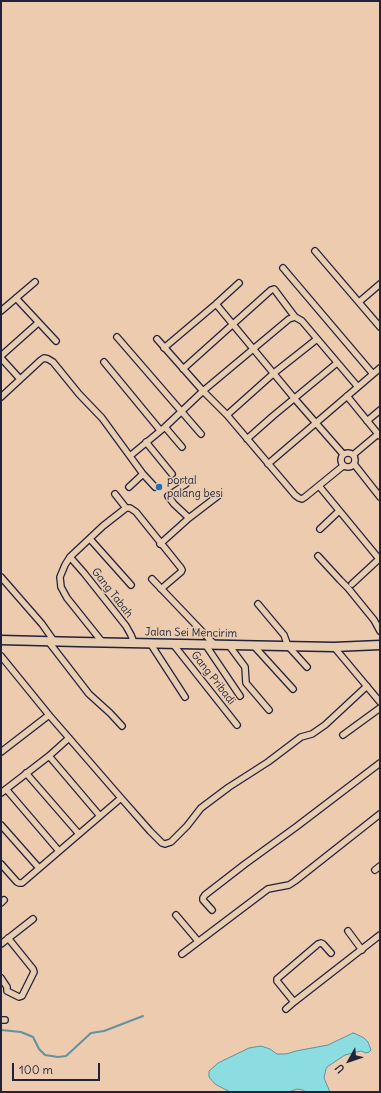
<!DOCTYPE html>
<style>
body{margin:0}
#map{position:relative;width:381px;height:1093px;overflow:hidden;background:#eccbaf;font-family:Delius,sans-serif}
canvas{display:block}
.frame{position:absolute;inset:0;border:2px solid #22223b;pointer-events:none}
.north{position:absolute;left:329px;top:1041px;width:40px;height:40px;-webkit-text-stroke:3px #e9cdb0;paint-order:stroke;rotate:230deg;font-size:11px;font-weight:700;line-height:16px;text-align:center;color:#22223b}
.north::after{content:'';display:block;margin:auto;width:14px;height:18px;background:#22223b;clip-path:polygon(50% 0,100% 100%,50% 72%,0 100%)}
.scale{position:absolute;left:12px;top:1063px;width:88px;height:18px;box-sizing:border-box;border:2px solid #22223b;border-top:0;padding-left:5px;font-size:12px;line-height:14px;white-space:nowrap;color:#22223b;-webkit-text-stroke:3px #e9cdb0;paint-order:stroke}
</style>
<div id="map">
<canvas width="381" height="1093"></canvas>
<div class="frame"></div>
<div class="north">U</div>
<div class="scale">100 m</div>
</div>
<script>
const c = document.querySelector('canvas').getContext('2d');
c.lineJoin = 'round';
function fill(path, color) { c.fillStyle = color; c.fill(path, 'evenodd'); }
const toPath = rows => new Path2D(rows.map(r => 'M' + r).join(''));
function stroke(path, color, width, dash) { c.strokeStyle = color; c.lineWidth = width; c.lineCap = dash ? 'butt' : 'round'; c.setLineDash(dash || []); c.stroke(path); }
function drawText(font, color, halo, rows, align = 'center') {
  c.font = font + ' Delius,sans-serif'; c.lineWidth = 3; c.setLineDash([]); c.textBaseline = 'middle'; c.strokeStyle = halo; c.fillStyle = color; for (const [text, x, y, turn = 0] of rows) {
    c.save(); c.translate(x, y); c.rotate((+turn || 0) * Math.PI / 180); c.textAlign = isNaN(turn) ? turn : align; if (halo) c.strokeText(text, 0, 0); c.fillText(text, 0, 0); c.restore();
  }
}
const water = toPath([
 [353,1033,356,1034,364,1038,368,1042,371,1050,369,1052,366,1053,361,1051,345,1055,327,1067,326,1069,324,1078,330,1092,306,1092,303,1090,297,1089,289,1092,230,1092,215,1084,209,1077,209,1071,218,1063,249,1048,261,1046,270,1049,277,1054,286,1054,296,1051,328,1045,353,1033]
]);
fill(water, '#8bdde2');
stroke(water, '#61929f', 1);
stroke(toPath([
 [1,1030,21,1032,33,1037,39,1049,45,1055,58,1057,66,1056,91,1033,104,1031,143,1016]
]), '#61929f', 2);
const street = toPath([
 [315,251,380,327],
 [283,268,373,374],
 [16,298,56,341],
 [359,302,380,284],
 [216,304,294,398,343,454],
 [1,311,35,282],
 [117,337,201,434],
 [157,339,203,391,227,415,295,495,299,498,302,499,305,497,343,466],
 [164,348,216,304,239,283],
 [1,356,38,323],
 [1,358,20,379],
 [104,362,160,430],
 [183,369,271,290,274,289,295,317,302,321,358,387],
 [347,396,378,434],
 [1,397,41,360,44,358,48,359,53,362,79,394,102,418,143,474,155,487],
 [227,415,274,373,317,339],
 [367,421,380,410],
 [165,427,182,447],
 [247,439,273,416,337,363],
 [146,442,172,474],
 '341 460a7 7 0 1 1 14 0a7 7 0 1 1-14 0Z',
 [353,455,378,434,380,436],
 [130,456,165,427,203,391,289,319,295,317],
 [268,464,380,368],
 [354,464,380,497],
 [186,484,168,496,174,504,189,518],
 [319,486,380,560],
 [129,487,143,474],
 [115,494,126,508,130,508,136,512,181,568,182,570,181,572,161,589],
 [320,529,339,511],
 [90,539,131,585],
 [160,544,189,518,219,495],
 [318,556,340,580,348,588,374,620,380,631],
 [70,557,84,573,126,626,131,635,134,643],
 [1,577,42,624,54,641],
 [152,579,214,644],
 [352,584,379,559],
 [258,604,284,635,288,646,307,667],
 [48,641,89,694,110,713,122,726],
 [103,643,67,598,61,587,60,577,65,565,70,557,103,526,126,508],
 [150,643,185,697],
 [173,644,237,725],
 [205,644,240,696],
 [228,644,245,667,246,683,269,710],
 [253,645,293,689],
 [334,647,380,702],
 [1,656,49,715,121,798,150,831,162,843,165,844,171,842,187,826,201,808,229,787,268,762,301,737,312,734,325,725,367,686],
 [343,735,380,708],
 [1,752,49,715],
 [49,756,100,816],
 [26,773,79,834],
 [6,789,59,851],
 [1,793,49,756,69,738],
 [1,825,39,868],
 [1,864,17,882,19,883,22,883,121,798],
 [375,870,380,866],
 [1,903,4,900],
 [212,910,203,900,203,898,205,895,245,864,296,827,380,763],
 [176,915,198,941],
 [348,931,362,950],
 [1,944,33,919],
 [182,954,268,889,289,885,295,881,380,814],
 [1,978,7,987,7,991,19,997,22,996,34,972,33,969,8,938],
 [294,1002,277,981,277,979,318,944,321,943,323,944,331,953],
 [286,1009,294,1002,380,935],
 [1,1020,5,1020]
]);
const secondary = toPath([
 [1,640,79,642,334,647,380,645]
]);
stroke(street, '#22223b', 8);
stroke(secondary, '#22223b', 11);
stroke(street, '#e9cdb0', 5.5);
stroke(secondary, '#e9cdb0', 8);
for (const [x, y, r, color] of [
 [159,487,4,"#1f6fb2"]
]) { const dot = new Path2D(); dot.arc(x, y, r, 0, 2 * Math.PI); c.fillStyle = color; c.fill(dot); stroke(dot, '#e9cdb0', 1.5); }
drawText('11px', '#22223b', '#e9cdb0', [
 ["portal",167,481],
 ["palang besi",167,494]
], 'left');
drawText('11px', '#22223b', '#e9cdb0', [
 ["Gang Tabah",112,593,52],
 ["Jalan Sei Mencirim",191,633,1],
 ["Gang Pribadi",213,678,52]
]);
</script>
